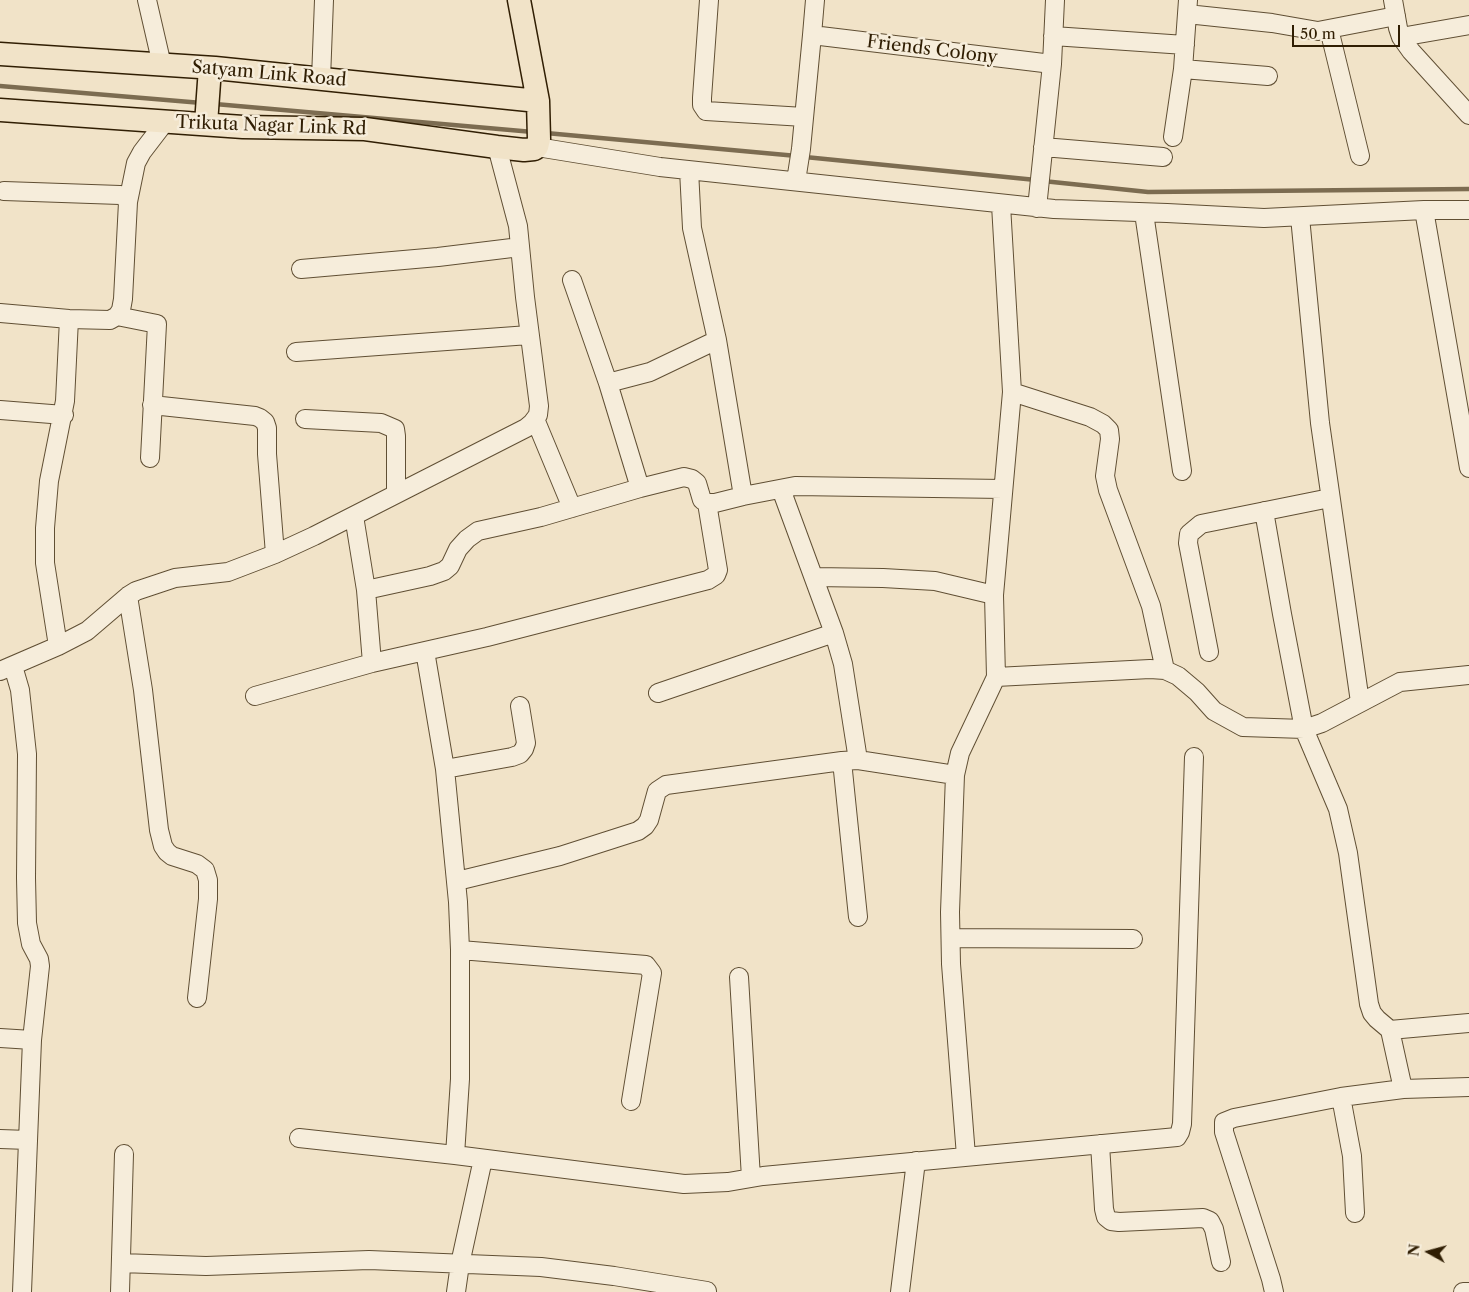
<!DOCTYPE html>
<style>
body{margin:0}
#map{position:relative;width:1469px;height:1292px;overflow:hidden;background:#f1e3c8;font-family:"Libre Caslon Text",serif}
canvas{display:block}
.north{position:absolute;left:1404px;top:1227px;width:50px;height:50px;-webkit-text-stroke:4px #f6eddb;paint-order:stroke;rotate:277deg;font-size:14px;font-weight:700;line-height:20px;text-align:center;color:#301e03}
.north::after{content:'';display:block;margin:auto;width:18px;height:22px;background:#301e03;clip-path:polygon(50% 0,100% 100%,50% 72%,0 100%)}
.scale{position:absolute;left:1292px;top:25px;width:108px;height:22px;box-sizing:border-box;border:2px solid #301e03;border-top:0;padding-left:6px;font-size:15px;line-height:18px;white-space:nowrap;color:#301e03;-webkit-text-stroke:4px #f6eddb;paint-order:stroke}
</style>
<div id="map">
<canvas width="1469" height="1292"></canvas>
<div class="north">N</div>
<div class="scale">50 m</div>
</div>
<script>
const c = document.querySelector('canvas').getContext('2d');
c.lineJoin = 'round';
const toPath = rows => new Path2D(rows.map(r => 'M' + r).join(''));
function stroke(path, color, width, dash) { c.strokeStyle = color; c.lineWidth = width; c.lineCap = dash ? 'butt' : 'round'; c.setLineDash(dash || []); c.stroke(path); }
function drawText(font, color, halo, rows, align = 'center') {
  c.font = font + ' "Libre Caslon Text",serif'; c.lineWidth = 5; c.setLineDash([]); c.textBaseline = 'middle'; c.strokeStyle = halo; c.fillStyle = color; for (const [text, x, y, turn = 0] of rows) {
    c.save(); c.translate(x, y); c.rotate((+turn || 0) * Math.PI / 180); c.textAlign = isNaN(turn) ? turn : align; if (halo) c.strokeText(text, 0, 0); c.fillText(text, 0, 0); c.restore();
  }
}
stroke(toPath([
 [0,86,202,103],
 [215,104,533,132],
 [546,133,797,156],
 [805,157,1036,180],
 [1043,181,1148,192,1469,189]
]), '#7c6c51', 4.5);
const minor = toPath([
 [147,0,162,65],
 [709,0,702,98,702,105,706,111,804,117],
 [1393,0,1398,28,1401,37,1411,51,1469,115],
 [1187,14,1272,23,1318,31,1396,16],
 [1329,29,1360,156],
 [812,35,815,0],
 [1053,36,1185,45],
 [1401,37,1469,25],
 [1183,69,1268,76],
 [321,79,324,0],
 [1173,137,1183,69,1188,0],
 [537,147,660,167,1054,209,1167,213,1264,218,1424,210,1469,210],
 [1043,147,1163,157],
 [689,170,692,228,717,340,743,496],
 [796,181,801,149,812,35,1052,64],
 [4,191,120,195,126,198,128,202,123,299,121,310,117,316],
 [128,202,136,163,142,152,165,122],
 [1037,208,1052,64,1055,0],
 [1424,210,1469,468],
 [1144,213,1182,471],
 [1300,217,1320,423,1360,702],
 [301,269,438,257,520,247],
 [572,280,608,383,640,488],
 [0,313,69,319,110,320,117,316,157,324,150,458],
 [296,352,529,335],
 [608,383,650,372,717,340],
 [1012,392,1090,417,1103,424,1109,430,1110,439,1105,476,1108,490,1151,606,1165,670,1178,676,1197,692,1214,711,1243,727,1304,729,1322,723,1400,682,1469,675],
 [152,405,255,416,260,418,265,422,267,428,267,454,275,554],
 [0,410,64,415],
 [305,419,381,423,395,429,396,436,396,494],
 [535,419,572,508],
 [1264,511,1282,614,1304,729,1338,809,1348,853,1369,1004,1372,1013,1377,1019,1390,1030,1403,1089],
 [354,516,366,590,372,663],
 [814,577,883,578,935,581,994,595],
 [366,590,430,576,444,571,450,566,458,549,467,539,478,531,541,517,640,488,684,477,692,479,697,483,702,500,707,503,715,503,743,496,795,486,1003,489],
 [128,596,143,690,159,830,163,846,167,852,172,856,197,864,205,870,208,880,208,899,197,998],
 [834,633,843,664,858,760],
 [58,646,45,563,45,528,49,481,65,401,69,319],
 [425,651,445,769,458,902,460,950,460,1079,455,1155],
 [1209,652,1188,543,1189,534,1201,524,1330,498],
 [13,666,20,690,27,754,26,878,27,923,31,944,39,959,40,966,32,1040,22,1292],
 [0,671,58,646,87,631,128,596,136,591,175,578,228,572,275,554,314,536,526,428,532,423,538,415,539,406,525,297,518,226,497,147],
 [996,677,1150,669,1165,670],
 [658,693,834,633,781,489],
 [255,696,372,663,487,637,708,580,716,575,718,570,707,503],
 [842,761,858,917],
 [445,769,512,757,520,754,524,749,526,743,520,706],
 [457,881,560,856,638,831,645,826,649,820,657,791,666,785,842,761,858,760,955,775],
 [951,938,1133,939],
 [460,950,646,965,652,973,631,1101],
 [739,977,751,1178],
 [1390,1030,1469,1023],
 [0,1038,32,1040],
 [1341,1097,1352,1156,1355,1213],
 [299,1138,455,1155,684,1184,728,1182,763,1176,1177,1137,1180,1132,1182,1124,1194,757],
 [0,1139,28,1140],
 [1100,1144,1104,1209,1106,1217,1111,1221,1119,1222,1203,1218,1210,1221,1214,1229,1221,1262],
 [966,1156,951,964,950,912,955,775,960,753,996,677,994,595,1012,392,1001,205],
 [121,1263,206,1266,369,1260,541,1267,614,1276,707,1291],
 [120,1292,124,1154],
 [456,1292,460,1264,483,1159],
 [900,1292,916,1161],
 [1274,1292,1271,1279,1224,1132,1224,1122,1234,1118,1341,1097,1403,1089,1469,1087],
 [1463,1292,1469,1292]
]);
const major = toPath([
 [0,54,215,68,538,101],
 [0,110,243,127,365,129,497,147,524,150,534,149,537,147,539,139,538,101,519,0],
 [206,124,210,68]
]);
stroke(minor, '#604f34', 20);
stroke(major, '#301e03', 25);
stroke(minor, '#f6eddb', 18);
stroke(major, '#f1e3c8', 22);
drawText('18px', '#301e03', '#f6eddb', [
 ["Friends Colony",932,50,7],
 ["Satyam Link Road",269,74,5],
 ["Trikuta Nagar Link Rd",271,126,2]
]);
</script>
